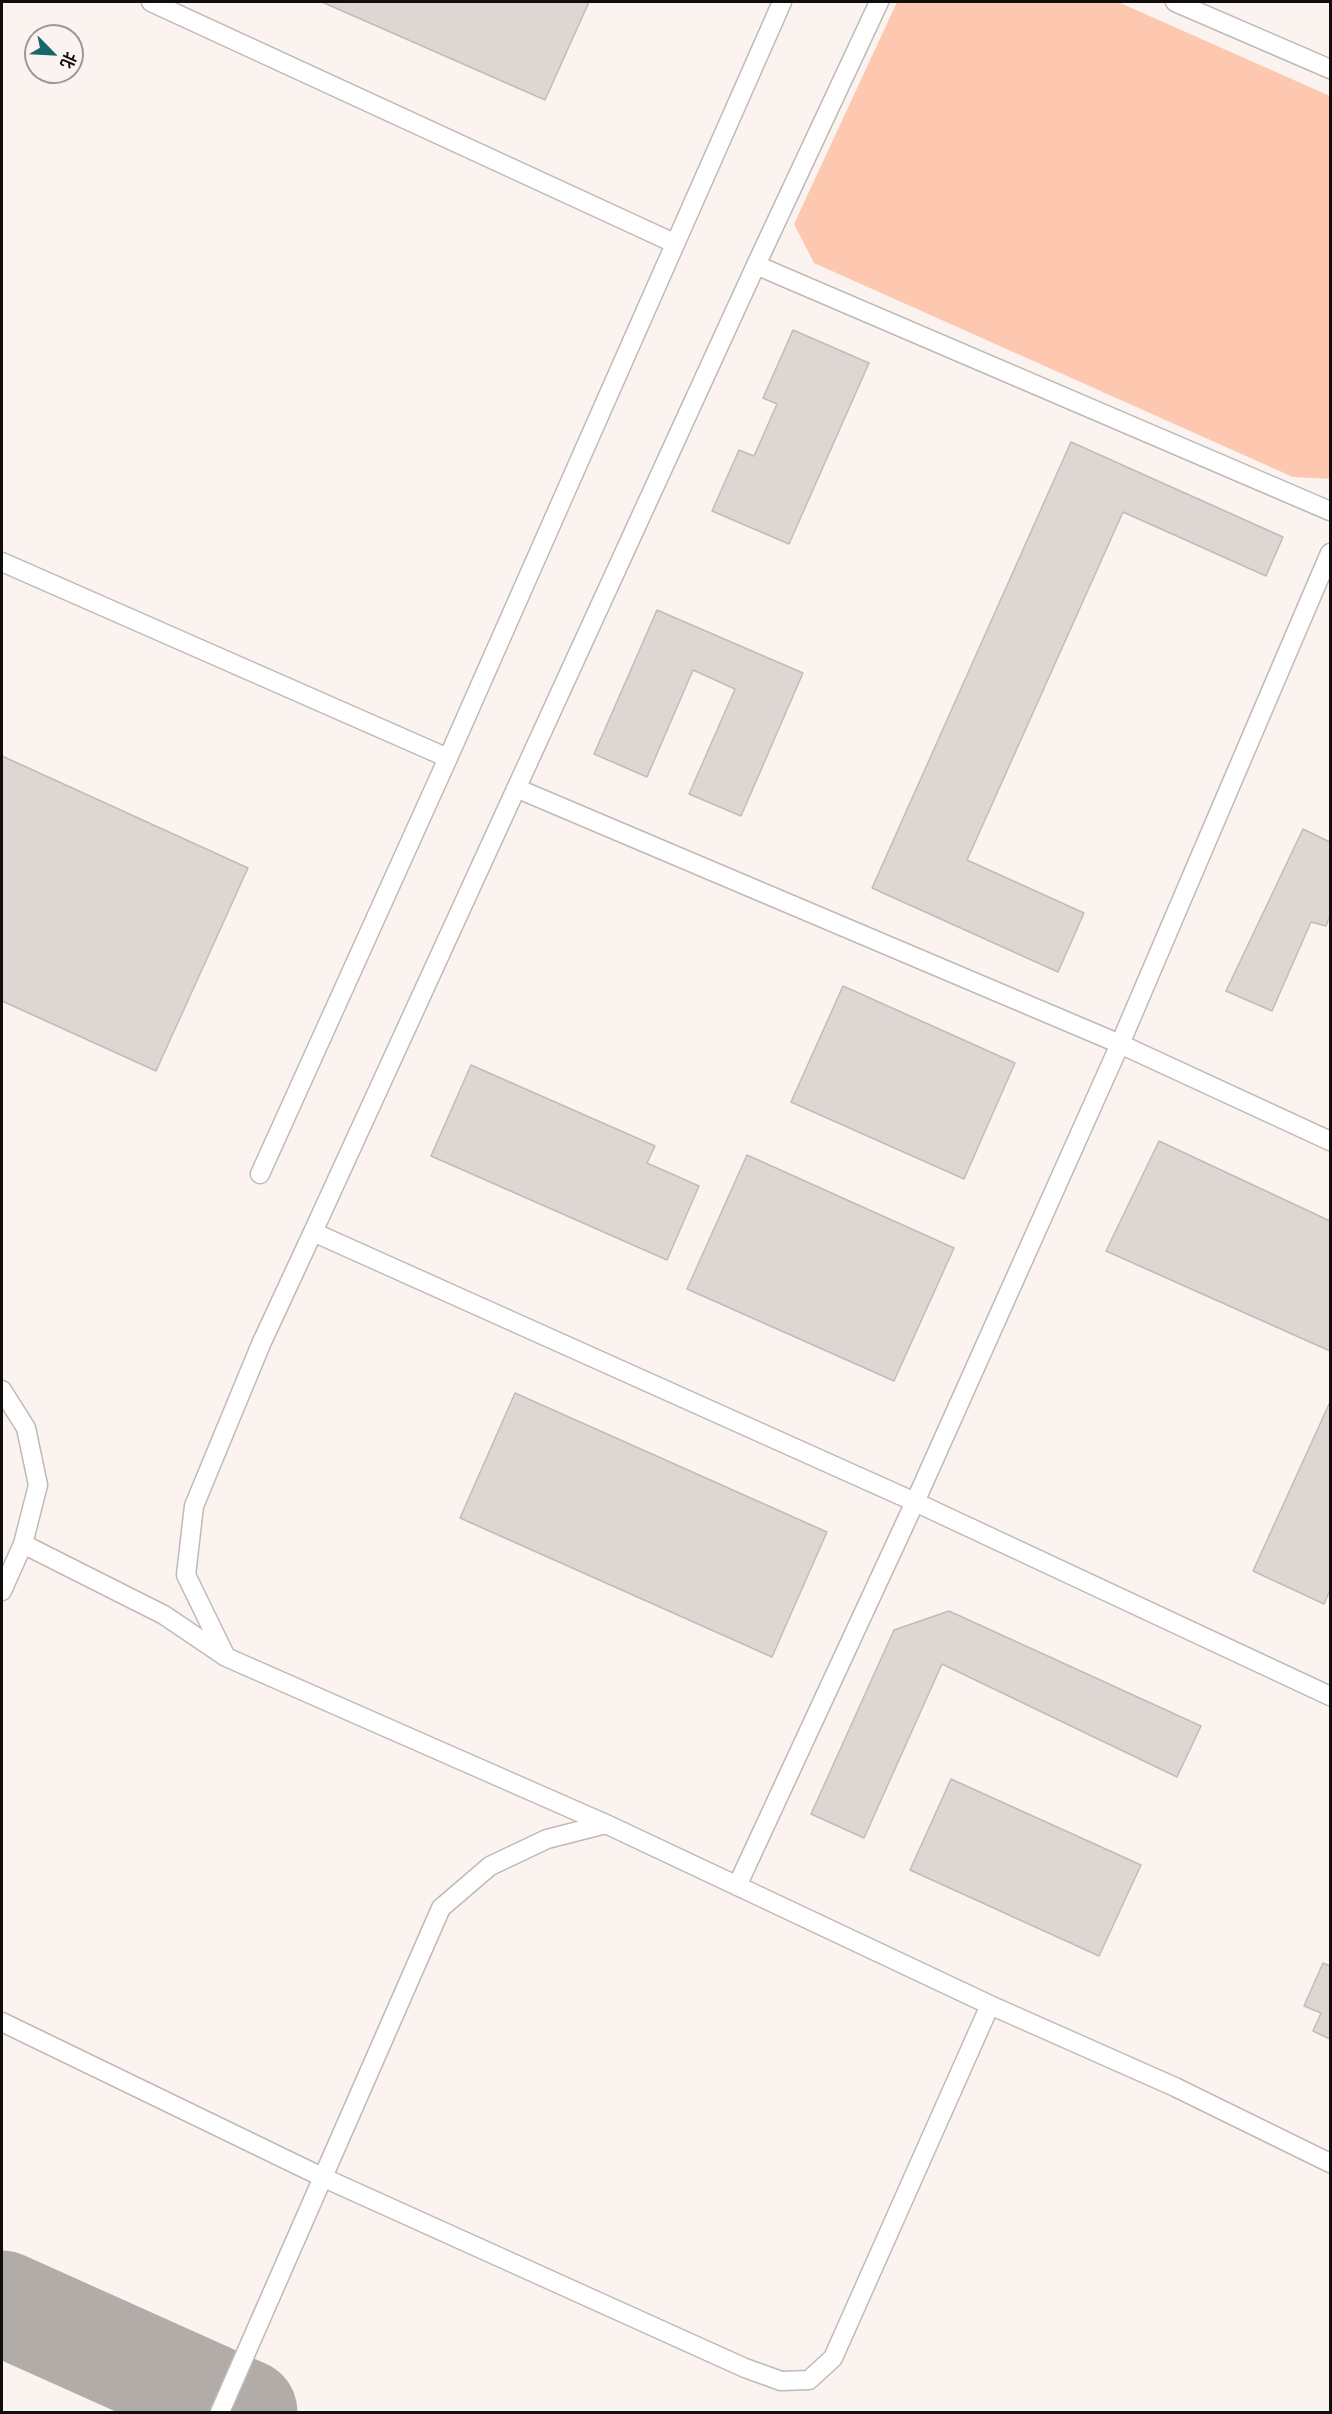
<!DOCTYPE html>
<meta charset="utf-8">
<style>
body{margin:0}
#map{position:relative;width:1332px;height:2414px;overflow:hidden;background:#fbf3f0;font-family:"Noto Sans","Noto Sans SC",sans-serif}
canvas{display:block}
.frame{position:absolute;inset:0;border:3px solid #100e0c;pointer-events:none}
.north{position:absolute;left:24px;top:24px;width:60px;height:60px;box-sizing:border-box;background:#fbf3f0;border:2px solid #9d9795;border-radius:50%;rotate:114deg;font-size:16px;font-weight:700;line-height:24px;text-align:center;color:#100e0c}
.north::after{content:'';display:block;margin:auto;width:21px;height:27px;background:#196768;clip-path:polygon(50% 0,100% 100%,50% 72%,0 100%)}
</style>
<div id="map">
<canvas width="1332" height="2414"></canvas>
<div class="frame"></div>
<div class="north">北</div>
</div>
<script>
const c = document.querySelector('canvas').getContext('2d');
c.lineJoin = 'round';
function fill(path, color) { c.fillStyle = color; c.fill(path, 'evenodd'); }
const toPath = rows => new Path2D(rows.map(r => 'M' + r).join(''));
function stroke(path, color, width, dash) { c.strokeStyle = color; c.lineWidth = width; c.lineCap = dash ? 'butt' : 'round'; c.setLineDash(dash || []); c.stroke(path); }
fill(toPath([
 [897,2,1118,2,1330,96,1330,479,1293,477,814,263,794,224]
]), '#fec8b0');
stroke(toPath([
 [2,2303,245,2412]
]), '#b2aca9', 105);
const building = toPath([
 [322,2,589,2,545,100,322,2],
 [793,330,869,363,789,544,712,511,739,450,754,456,777,404,763,398,793,330],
 [1071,442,1283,537,1266,576,1123,512,967,860,1084,913,1058,972,872,888,1071,442],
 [657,610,803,673,741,816,689,794,735,689,693,670,647,777,594,754,657,610],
 [2,756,248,868,156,1071,2,1001,2,756],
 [1303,829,1330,842,1330,915,1326,926,1311,922,1272,1011,1226,991,1303,829],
 [843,986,1015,1063,964,1179,791,1102,843,986],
 [471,1065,655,1146,647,1163,699,1186,667,1260,431,1156,471,1065],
 [1159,1141,1330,1221,1330,1351,1106,1251,1159,1141],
 [747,1155,954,1248,894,1381,687,1289,747,1155],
 [515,1393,827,1532,772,1657,460,1518,515,1393],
 [1330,1402,1330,1590,1324,1604,1253,1571,1330,1402],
 [949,1611,1201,1726,1177,1777,942,1664,864,1838,811,1814,894,1630,949,1611],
 [951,1779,1141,1865,1099,1956,910,1870,951,1779],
 [1323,1963,1330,1966,1330,2039,1313,2031,1321,2013,1304,2006,1323,1963]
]);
fill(building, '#ddd6d2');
stroke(building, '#c2bbb8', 1.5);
const lane = toPath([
 [151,2,674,243],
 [879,2,756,265,313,1232,915,1502,1330,1696],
 [1175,2,1330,69],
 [756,265,1330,511],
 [2,562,448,758],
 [516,788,1120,1044,1330,1141],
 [260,1174,448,758,782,2],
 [2,1390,26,1428,38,1485,23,1544,2,1591],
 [23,1544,164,1615,226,1657,606,1824,990,2005,1175,2087,1330,2163],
 [225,1655,186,1575,194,1506,261,1344,313,1232],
 [737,1886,915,1502,1120,1044,1330,553],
 [2,2022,322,2177,745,2368,781,2381,809,2380,833,2358,990,2005],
 [220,2412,441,1908,490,1866,547,1839,606,1824]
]);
stroke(lane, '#c0b9b6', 21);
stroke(lane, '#fff', 18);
</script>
